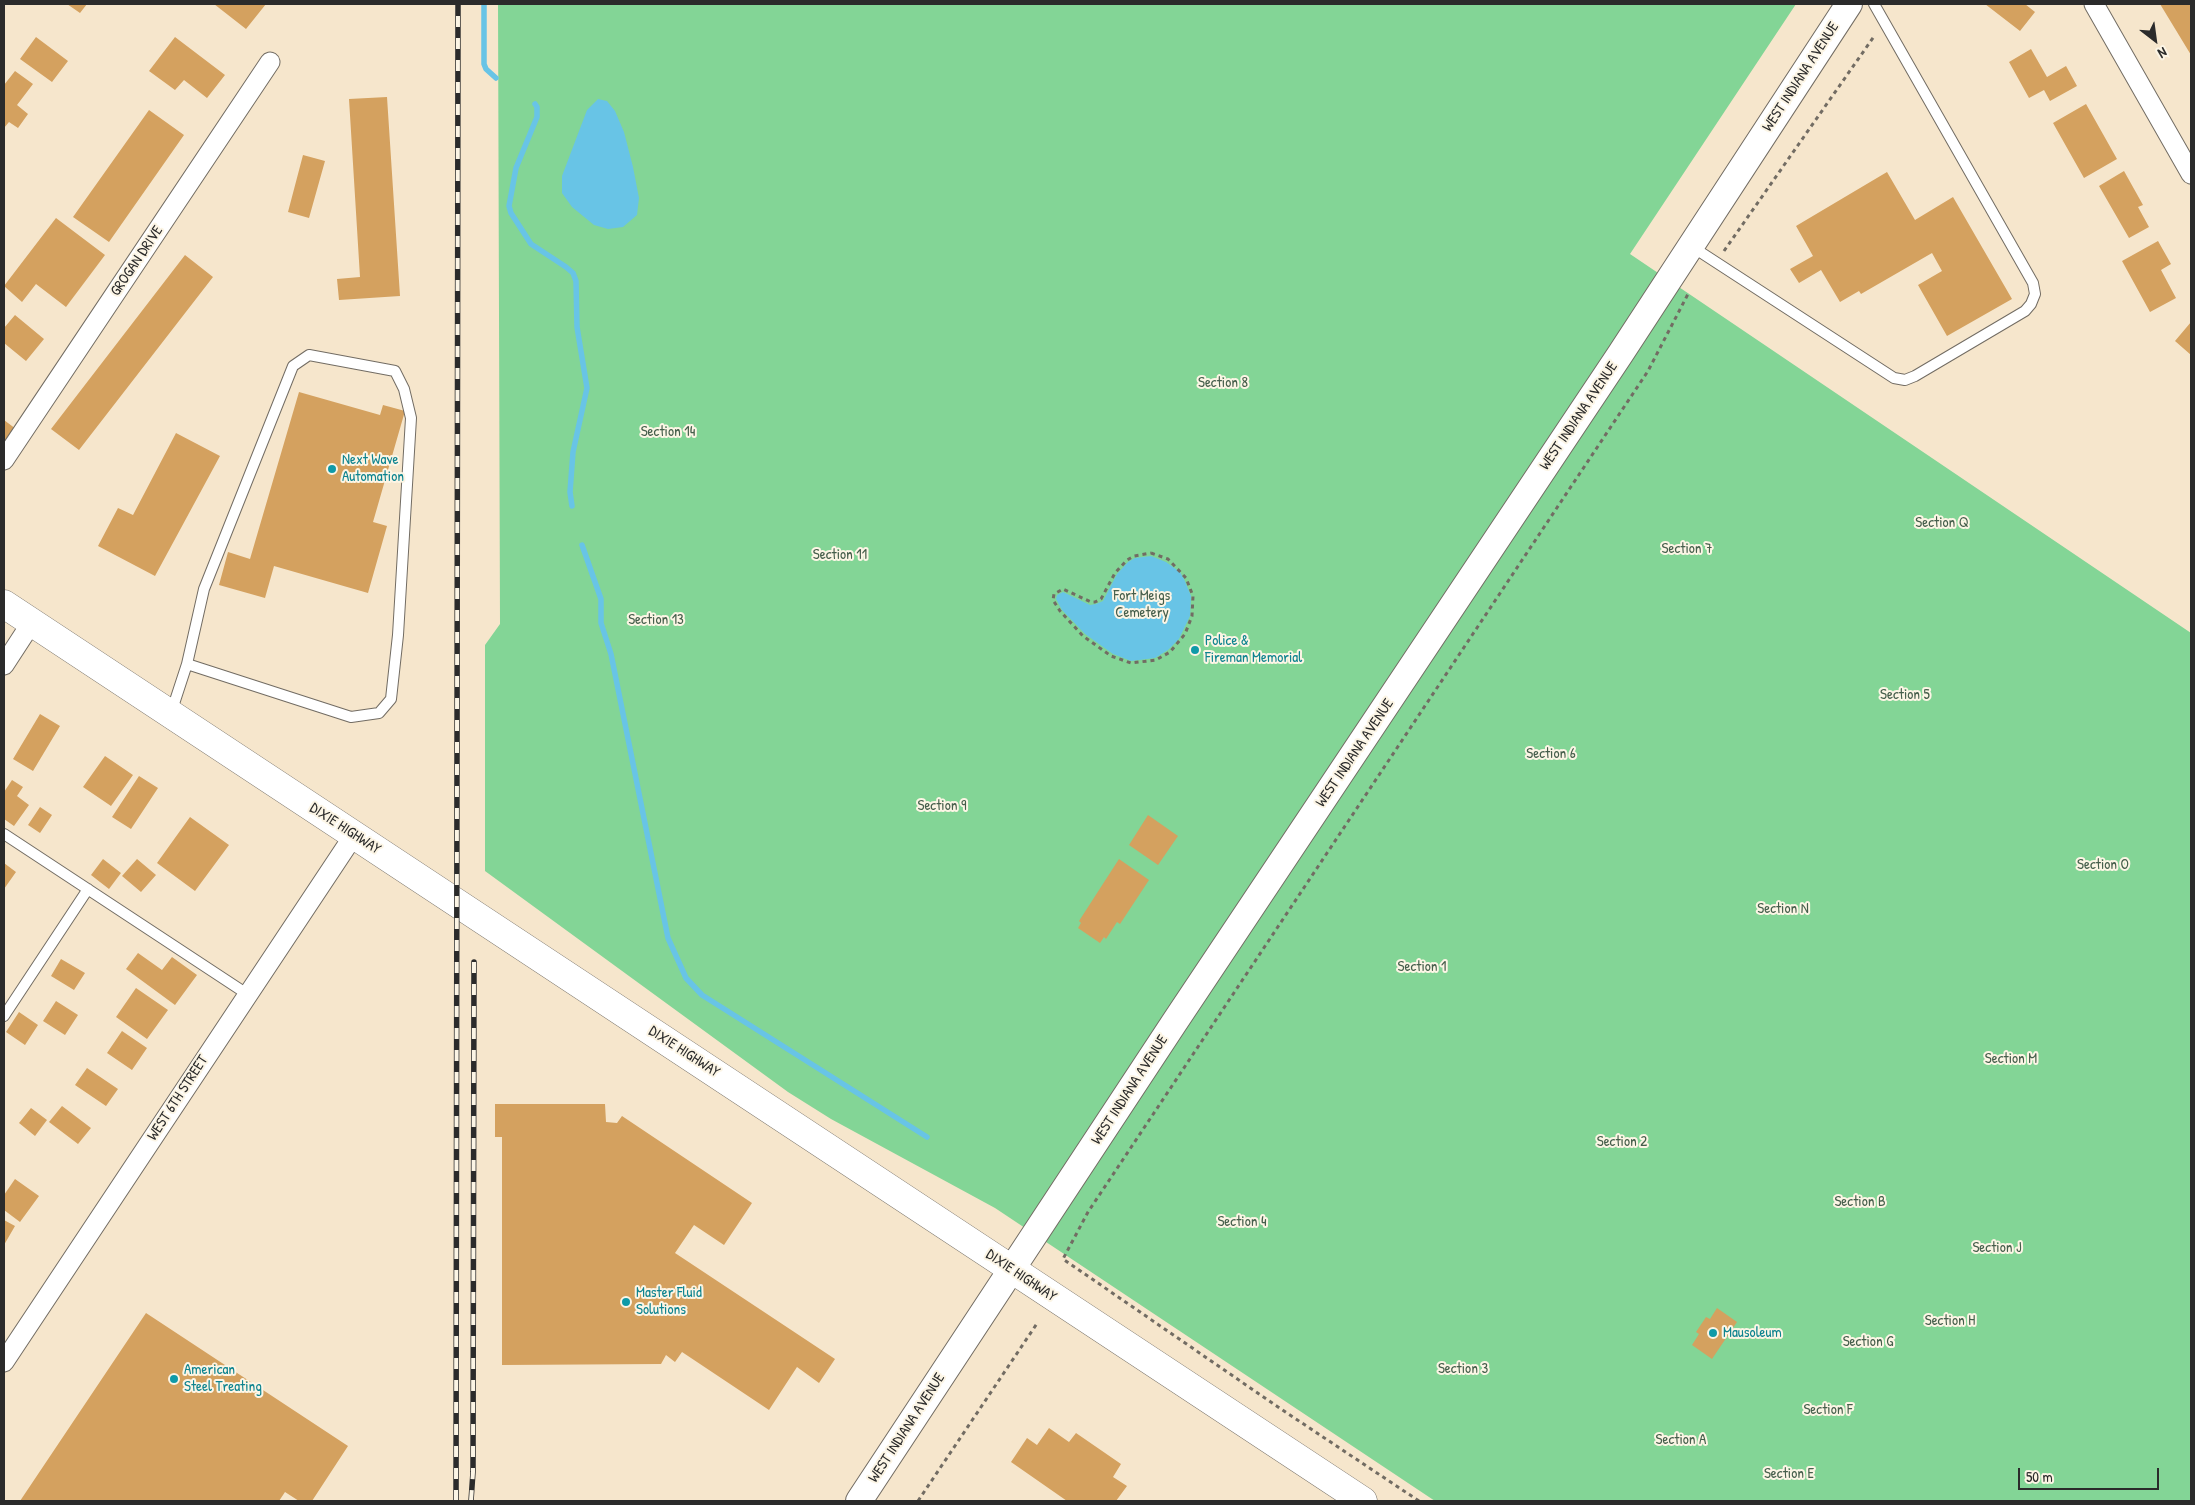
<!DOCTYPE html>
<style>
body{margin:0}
#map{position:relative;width:2195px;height:1505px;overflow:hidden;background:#f6e6cc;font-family:"Patrick Hand",sans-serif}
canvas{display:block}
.frame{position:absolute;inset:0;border:5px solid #2b2b2b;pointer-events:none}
.north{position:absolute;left:2130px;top:15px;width:50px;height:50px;-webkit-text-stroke:4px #fcf5e5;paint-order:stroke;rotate:150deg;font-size:14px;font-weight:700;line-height:20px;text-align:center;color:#2b2b2b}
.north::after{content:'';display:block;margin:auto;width:18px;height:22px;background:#2b2b2b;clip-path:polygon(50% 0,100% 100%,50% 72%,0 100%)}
.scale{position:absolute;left:2018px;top:1468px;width:141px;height:22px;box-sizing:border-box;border:2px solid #2b2b2b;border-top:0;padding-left:6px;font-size:15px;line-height:18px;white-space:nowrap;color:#2b2b2b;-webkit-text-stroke:4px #fcf5e5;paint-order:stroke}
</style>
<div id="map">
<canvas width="2195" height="1505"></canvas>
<div class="frame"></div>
<div class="north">N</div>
<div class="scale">50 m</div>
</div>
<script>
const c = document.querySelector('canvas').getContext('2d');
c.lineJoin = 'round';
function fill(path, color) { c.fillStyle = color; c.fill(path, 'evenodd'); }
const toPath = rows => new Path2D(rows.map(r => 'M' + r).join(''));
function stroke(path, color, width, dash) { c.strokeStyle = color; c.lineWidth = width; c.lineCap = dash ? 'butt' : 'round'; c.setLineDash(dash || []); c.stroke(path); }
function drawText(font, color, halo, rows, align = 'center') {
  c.font = font + ' "Patrick Hand",sans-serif'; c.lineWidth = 4; c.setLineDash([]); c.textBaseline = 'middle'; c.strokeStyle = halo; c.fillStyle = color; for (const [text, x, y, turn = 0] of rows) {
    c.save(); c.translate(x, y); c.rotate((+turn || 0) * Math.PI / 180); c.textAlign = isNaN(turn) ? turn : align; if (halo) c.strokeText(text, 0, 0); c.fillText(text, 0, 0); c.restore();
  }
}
fill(toPath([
 [498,4,1796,4,1630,254,2191,633,2191,1501,1435,1501,995,1208,831,1119,788,1092,485,871,485,645,500,624]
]), '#83d596');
fill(toPath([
 [598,99,607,101,615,111,624,132,633,167,639,198,637,215,623,227,608,229,594,225,572,207,562,193,562,176,587,110],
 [1151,556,1166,562,1180,572,1184,579,1191,596,1190,616,1179,639,1168,650,1155,658,1131,661,1113,654,1085,634,1062,610,1056,599,1057,595,1063,592,1090,605,1096,604,1103,601,1117,574,1128,562,1135,558]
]), '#68c4e6');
stroke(toPath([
 [484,4,484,64,486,69,496,78],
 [535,104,537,107,537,117,516,168,509,206,511,213,531,244,566,267,573,273,576,281,577,327,587,388,573,452,570,492,572,506],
 [582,545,601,599,601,623,611,654,668,938,686,978,702,995,927,1137]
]), '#68c4e6', 5.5);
fill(toPath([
 [67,4,87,4,80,13],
 [214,4,266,4,246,29],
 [1985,4,2025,4,2035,12,2020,31],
 [2160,4,2191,4,2191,55],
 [36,37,68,61,52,82,20,59],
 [175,37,225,75,207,98,184,80,175,90,149,71],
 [2031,49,2047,77,2066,66,2077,86,2050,101,2044,90,2029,98,2009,62],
 [15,71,33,84,17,105,28,114,18,128,9,122,4,128,4,85],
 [387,97,400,296,339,300,337,279,360,277,349,99],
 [2086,104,2117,159,2084,178,2053,123],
 [149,110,184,135,109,242,73,217],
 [303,155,325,161,309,218,288,212],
 [2124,171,2143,205,2138,207,2149,227,2129,238,2099,186],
 [1887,172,1915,220,1953,197,2012,299,1947,336,1918,285,1942,271,1932,253,1861,294,1859,291,1840,302,1821,270,1799,283,1790,269,1813,256,1796,226],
 [56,218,105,255,66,307,36,284,22,302,4,286],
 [2158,241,2171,264,2161,270,2176,298,2150,312,2122,261],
 [185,255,213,277,79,450,51,429],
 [15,315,44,339,26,361,4,343,4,328],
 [2191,322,2191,355,2175,341],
 [299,392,380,415,383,405,405,411,373,522,387,526,368,593,274,566,265,598,219,585,228,552,250,559],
 [4,420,16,429,4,444],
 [176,433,220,456,155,576,98,546,118,508,133,515],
 [40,714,60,726,33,771,13,759],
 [105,756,133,775,111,806,83,787],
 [139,776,158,788,131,829,112,817],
 [12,780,23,787,17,796,29,805,14,826,4,819,4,792],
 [40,807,52,815,40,833,28,825],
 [1148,815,1178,836,1158,865,1129,845],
 [190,817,229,845,195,891,157,863],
 [103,859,121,873,109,889,91,875],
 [137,859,156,875,141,892,122,876],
 [1119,859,1149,880,1120,924,1117,922,1106,939,1104,937,1100,943,1078,928,1081,923,1079,921],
 [4,863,16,872,4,889],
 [138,953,162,970,172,957,197,975,175,1005,126,969],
 [61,959,85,973,74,990,51,976],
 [136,988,168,1010,147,1039,116,1017],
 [56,1001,78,1015,65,1035,43,1021],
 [19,1012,38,1025,25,1045,6,1032],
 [122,1031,147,1048,132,1070,107,1053],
 [87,1068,118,1089,106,1106,75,1085],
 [495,1104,605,1104,606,1122,617,1123,622,1116,752,1203,724,1245,694,1225,675,1253,835,1359,819,1383,797,1367,769,1410,682,1352,675,1362,666,1355,661,1364,502,1365,502,1137,495,1137],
 [62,1106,91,1128,78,1144,49,1122],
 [31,1108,47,1120,35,1136,19,1123],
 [15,1179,39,1196,20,1222,4,1210,4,1195],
 [4,1220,15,1226,4,1245],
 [1717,1308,1737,1322,1712,1359,1692,1345,1699,1334,1696,1332,1706,1317,1710,1319],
 [146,1313,348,1446,312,1501,299,1501,285,1492,279,1501,20,1501],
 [1049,1428,1069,1442,1076,1433,1121,1464,1113,1477,1127,1486,1116,1501,1067,1501,1011,1462,1027,1438,1037,1445]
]), '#d4a15f');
const lane = toPath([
 [1691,246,1894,378,1905,380,1915,376,2025,311,2031,304,2035,294,2033,283,1874,4],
 [171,713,187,664,204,589,293,366,309,355,395,371,404,389,411,418,398,635,391,699,379,713,351,717,187,664],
 [4,834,247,994],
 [4,1016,88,889]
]);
const street = toPath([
 [2094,4,2191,174],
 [4,460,270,62],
 [4,665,32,622],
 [4,1362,354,835]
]);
const secondary = toPath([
 [859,1501,1174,1023,1621,353,1849,4]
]);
const primary = toPath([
 [4,604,1363,1501]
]);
stroke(lane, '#726c63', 12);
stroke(street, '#726c63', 21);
stroke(secondary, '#726c63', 28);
stroke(primary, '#726c63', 29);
stroke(toPath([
 [1724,251,1875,35],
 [1151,553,1168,559,1186,578,1193,596,1192,616,1185,634,1170,652,1156,660,1131,663,1111,656,1083,636,1060,611,1053,600,1054,594,1063,589,1091,602,1095,602,1101,599,1115,573,1127,560,1134,556,1151,553],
 [918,1501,1038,1322],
 [1419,1501,1278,1407,1063,1259,1088,1212,1648,371,1688,294]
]), '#726c63', 3, [4, 4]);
stroke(lane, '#fff', 10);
stroke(street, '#fff', 19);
stroke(secondary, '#fff', 26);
stroke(primary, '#fff', 28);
const rail = toPath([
 [456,1501,458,4],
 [471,1501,473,1472,474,962]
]);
stroke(rail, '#2b2b2b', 5.5);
stroke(rail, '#fcf5e5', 4, [11]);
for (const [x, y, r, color] of [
 [332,469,5,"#0f9aa8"],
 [1195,650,5,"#0f9aa8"],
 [626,1302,5,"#0f9aa8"],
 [1713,1333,5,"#0f9aa8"],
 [174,1379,5,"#0f9aa8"]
]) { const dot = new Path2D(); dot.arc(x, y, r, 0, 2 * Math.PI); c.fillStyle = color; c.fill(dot); stroke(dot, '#fcf5e5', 2); }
drawText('15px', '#2b2b2b', '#fcf5e5', [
 ["WEST INDIANA AVENUE",1801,77,-57],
 ["GROGAN DRIVE",137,261,-56],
 ["WEST INDIANA AVENUE",1579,416,-56],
 ["WEST INDIANA AVENUE",1355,753,-56],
 ["DIXIE HIGHWAY",345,829,33],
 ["DIXIE HIGHWAY",684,1052,33],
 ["WEST INDIANA AVENUE",1130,1090,-57],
 ["WEST 6TH STREET",178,1098,-57],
 ["DIXIE HIGHWAY",1021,1276,34],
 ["WEST INDIANA AVENUE",907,1428,-57]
]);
drawText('15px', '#455e4b', '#fcf5e5', [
 ["Section 8",1223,383],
 ["Section 14",668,432],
 ["Section Q",1942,523],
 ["Section 7",1687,549],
 ["Section 11",840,555],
 ["Fort Meigs",1142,596],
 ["Cemetery",1142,613],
 ["Section 13",656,620],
 ["Section 5",1905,695],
 ["Section 6",1551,754],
 ["Section 9",942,806],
 ["Section O",2103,865],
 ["Section N",1783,909],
 ["Section 1",1422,967],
 ["Section M",2011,1059],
 ["Section 2",1622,1142],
 ["Section B",1860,1202],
 ["Section 4",1242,1222],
 ["Section J",1997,1248],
 ["Section H",1950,1321],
 ["Section G",1868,1342],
 ["Section 3",1463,1369],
 ["Section F",1828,1410],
 ["Section A",1681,1440],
 ["Section E",1789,1474]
]);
drawText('15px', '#0d838f', '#fcf5e5', [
 ["Next Wave",342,460],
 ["Automation",342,477],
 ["Police &",1205,641],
 ["Fireman Memorial",1205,658],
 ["Master Fluid",636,1293],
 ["Solutions",636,1310],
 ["Mausoleum",1723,1333],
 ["American",184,1370],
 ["Steel Treating",184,1387]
], 'left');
</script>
